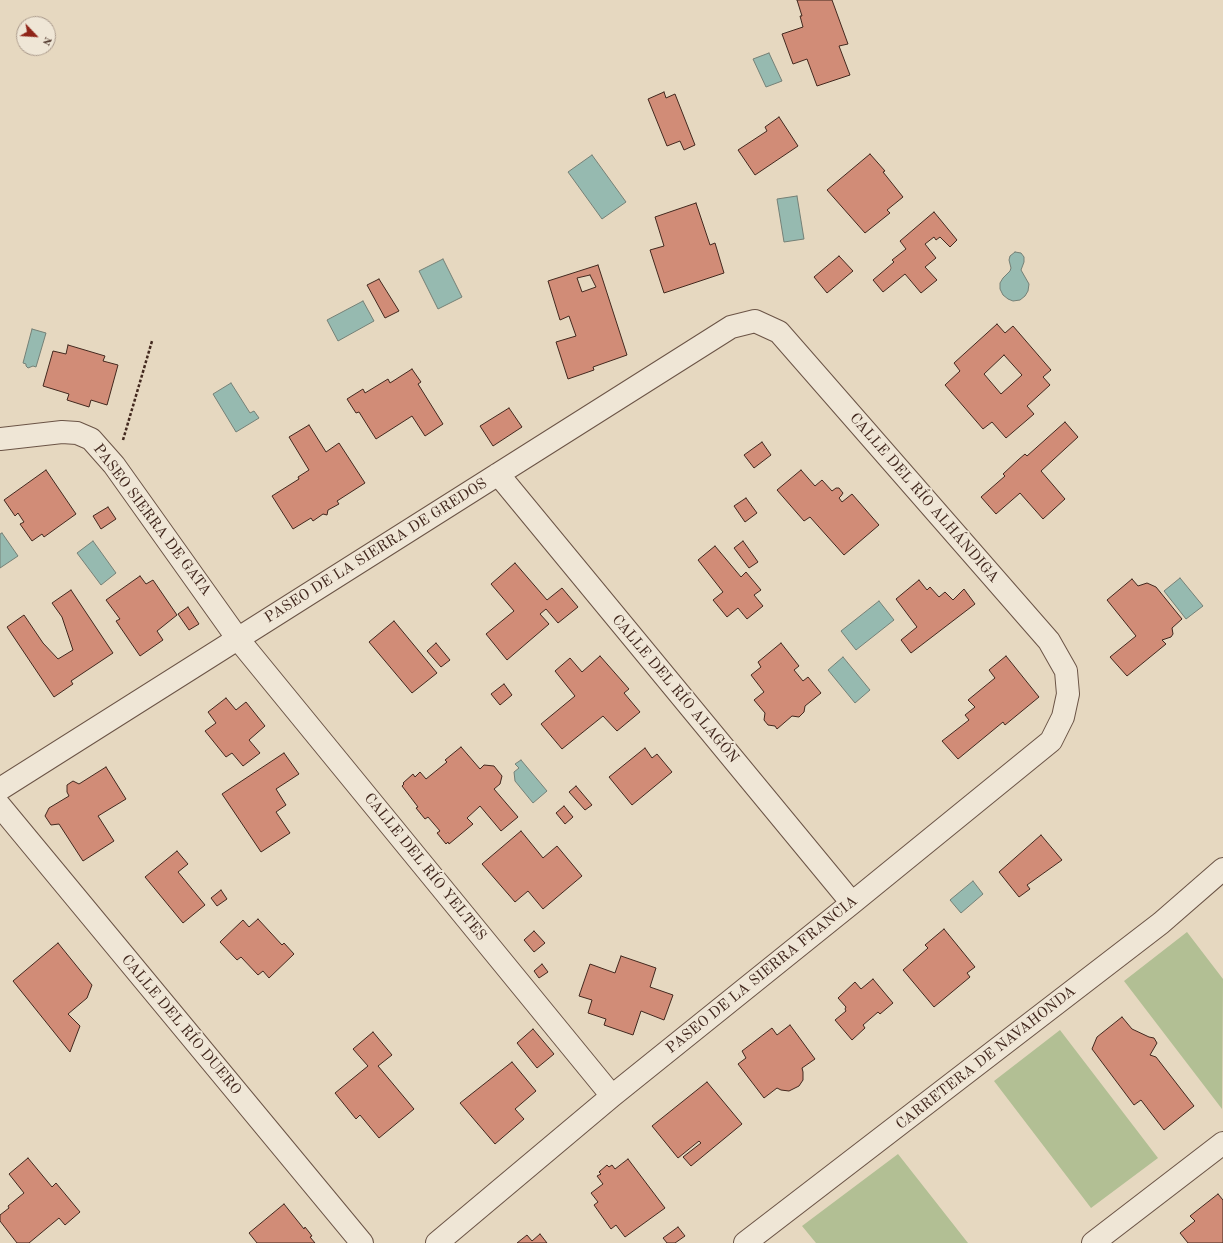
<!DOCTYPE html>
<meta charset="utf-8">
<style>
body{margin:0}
#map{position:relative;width:1223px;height:1243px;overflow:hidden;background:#e6d8c0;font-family:"Old Standard TT",serif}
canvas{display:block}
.north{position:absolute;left:16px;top:16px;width:40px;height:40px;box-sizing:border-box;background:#efe6d6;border:1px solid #aa9a8c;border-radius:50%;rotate:115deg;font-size:11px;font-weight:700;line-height:16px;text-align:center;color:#42281e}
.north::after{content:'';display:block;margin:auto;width:14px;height:18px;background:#8f2418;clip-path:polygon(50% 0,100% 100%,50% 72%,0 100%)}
</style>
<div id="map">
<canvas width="1223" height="1243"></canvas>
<div class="north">N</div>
</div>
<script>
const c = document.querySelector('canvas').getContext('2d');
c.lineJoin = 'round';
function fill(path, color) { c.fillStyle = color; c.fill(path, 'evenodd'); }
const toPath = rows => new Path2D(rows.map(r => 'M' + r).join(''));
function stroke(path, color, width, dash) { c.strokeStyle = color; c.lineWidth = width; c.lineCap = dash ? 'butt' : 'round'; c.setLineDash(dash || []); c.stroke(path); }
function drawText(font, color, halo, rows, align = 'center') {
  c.font = font + ' "Old Standard TT",serif'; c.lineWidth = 4; c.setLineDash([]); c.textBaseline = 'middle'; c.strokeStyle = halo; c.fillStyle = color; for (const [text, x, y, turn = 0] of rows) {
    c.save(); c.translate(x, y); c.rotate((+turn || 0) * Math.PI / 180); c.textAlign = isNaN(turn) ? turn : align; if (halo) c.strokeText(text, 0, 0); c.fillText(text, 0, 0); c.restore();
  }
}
fill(toPath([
 [1187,932,1223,979,1222,1109,1124,981],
 [1060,1030,1158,1158,1091,1208,994,1081],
 [898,1154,968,1243,816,1243,802,1226]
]), '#b2bf94');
const water = toPath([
 [769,53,782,81,766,87,753,59,769,53],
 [592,155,626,202,602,219,568,172,592,155],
 [797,196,804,239,784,242,777,199,797,196],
 [1015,252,1021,253,1024,257,1024,262,1021,270,1029,284,1028,291,1025,296,1020,300,1013,301,1008,299,1003,295,1000,289,1000,283,1003,278,1010,271,1011,268,1009,260,1010,256,1015,252],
 [443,259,462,297,438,309,419,271,443,259],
 [363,301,374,321,338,341,327,320,363,301],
 [32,329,46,333,36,367,33,366,28,368,26,366,26,364,23,363,32,329],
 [231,383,250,413,254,411,259,418,236,432,213,394,231,383],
 [2,533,18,556,0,568,0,534,2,533],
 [93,541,116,573,101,585,77,553,93,541],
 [1180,578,1203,606,1186,619,1164,591,1180,578],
 [879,601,894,620,856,650,841,631,879,601],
 [843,657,870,690,855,703,828,670,843,657],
 [521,760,547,791,533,803,515,781,514,772,519,768,515,764,521,760],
 [973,881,983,894,961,913,950,900,973,881]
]);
fill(water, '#96bab0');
stroke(water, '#748076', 1);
const building = toPath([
 [797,0,832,0,848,44,839,46,850,75,817,86,807,59,793,64,782,34,803,27,800,16,802,16,797,0],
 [664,92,666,98,675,94,695,145,684,150,680,141,667,146,648,99,664,92],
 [779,117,798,146,755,175,738,150,767,131,765,127,779,117],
 [870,154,885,171,883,172,903,197,887,210,890,213,865,233,827,190,870,154],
 [696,203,710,245,715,243,724,273,664,293,650,250,664,246,655,217,696,203],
 [934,212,957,240,950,247,940,237,936,240,934,237,925,244,936,258,925,267,937,280,921,293,905,274,883,292,873,280,894,262,892,260,906,249,900,241,934,212],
 [839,256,853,271,827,293,814,277,839,256],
 [598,265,627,355,593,367,594,370,568,379,556,342,576,336,569,316,560,320,548,281,598,265],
 [590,275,596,287,582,292,577,278,590,275],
 [379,279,399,311,385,318,367,285,379,279],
 [997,324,1005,333,1013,326,1051,370,1043,377,1050,385,1027,406,1034,414,1006,438,992,422,983,429,945,385,960,371,954,363,997,324],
 [1004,355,1022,375,1001,394,984,374,1004,355],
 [68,345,105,356,103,361,118,365,107,405,91,400,89,407,67,400,69,394,43,386,53,351,66,354,68,345],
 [412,369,421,382,418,384,443,424,425,436,412,416,376,439,359,412,356,413,347,399,363,389,365,393,388,379,390,383,412,369],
 [509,408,522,427,493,446,480,426,509,408],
 [1065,422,1078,437,1041,471,1065,499,1043,519,1020,493,996,514,981,497,1005,476,1003,474,1018,460,1025,454,1027,456,1065,422],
 [309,425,326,452,339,443,365,483,337,501,339,504,328,510,327,515,323,514,313,521,311,518,293,529,272,496,299,479,298,477,309,470,289,437,309,425],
 [762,442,771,455,754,468,744,455,762,442],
 [46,470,76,514,44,537,42,534,32,541,20,524,24,522,18,513,15,516,4,500,46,470],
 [801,470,815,486,822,480,832,491,836,488,839,488,843,493,841,496,839,498,842,502,852,494,879,525,844,555,810,517,804,521,777,490,801,470],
 [746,498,757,513,745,522,734,506,746,498],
 [108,507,116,519,101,529,93,516,108,507],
 [743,541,758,562,749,568,734,548,743,541],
 [715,546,741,577,746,572,761,590,754,595,763,606,747,619,738,608,727,617,713,600,723,592,698,560,715,546],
 [515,563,547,600,562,588,578,607,558,623,546,609,540,614,549,624,507,660,486,634,514,611,491,584,515,563],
 [140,576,146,584,153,580,177,615,157,631,163,640,140,656,116,621,120,619,106,600,140,576],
 [1132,579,1138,586,1147,583,1156,587,1182,619,1172,628,1173,634,1171,637,1162,640,1166,644,1127,676,1110,657,1136,636,1107,600,1132,579],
 [919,580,927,590,930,587,939,597,945,592,953,600,964,589,975,604,911,653,901,640,917,627,896,599,919,580],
 [71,590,113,653,71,681,73,684,54,697,7,627,24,615,43,643,58,659,73,650,62,617,52,603,71,590],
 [188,607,199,624,189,630,178,614,188,607],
 [394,621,437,673,412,693,369,642,394,621],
 [436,643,450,660,441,667,427,651,436,643],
 [781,643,799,666,794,670,803,681,808,677,821,693,805,706,804,712,799,717,792,716,777,729,775,726,768,725,764,720,765,713,754,700,764,692,751,675,761,667,758,662,781,643],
 [600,656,629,689,624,693,640,712,617,731,603,716,562,749,541,724,575,696,555,671,570,658,582,672,600,656],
 [1006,656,1039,697,1005,725,1003,722,958,759,942,741,969,720,965,715,975,707,968,700,995,678,989,670,1006,656],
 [504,684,512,695,500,705,491,694,504,684],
 [226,698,236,710,246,702,265,726,249,740,260,753,243,766,232,753,226,757,205,731,216,723,208,712,226,698],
 [461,747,480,769,484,765,494,766,502,776,500,784,494,789,518,817,501,831,480,806,467,818,473,824,449,844,448,842,446,844,437,833,440,831,428,817,425,819,416,808,418,807,402,786,404,784,403,783,413,774,415,777,420,772,426,779,447,762,445,760,461,747],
 [645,748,652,758,657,754,672,772,632,805,609,777,645,748],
 [284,753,299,774,276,789,286,805,276,812,290,833,261,852,222,794,284,753],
 [106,767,126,799,98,816,114,841,83,861,59,824,51,825,45,816,49,808,69,796,67,792,67,785,73,781,79,784,106,767],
 [576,786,592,805,585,810,569,792,576,786],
 [564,806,573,817,565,824,556,813,564,806],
 [521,831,543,858,557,846,582,876,543,909,528,891,515,902,482,864,521,831],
 [1041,835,1062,860,1027,885,1030,889,1019,897,999,872,1041,835],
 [177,851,188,864,178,872,205,905,183,923,145,877,177,851],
 [221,890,227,899,217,906,211,898,221,890],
 [258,919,282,945,284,943,294,954,269,978,263,971,258,975,241,957,237,960,220,942,243,920,249,927,258,919],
 [944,929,975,967,967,973,970,977,934,1007,903,970,928,948,925,945,944,929],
 [534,931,545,943,534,952,524,940,534,931],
 [58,943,92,985,87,998,68,1014,80,1026,70,1052,13,981,58,943],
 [621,956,656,968,650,987,673,995,664,1020,641,1011,633,1035,604,1025,606,1019,588,1013,592,1000,579,996,590,964,615,973,621,956],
 [542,964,548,972,539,978,534,971,542,964],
 [873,979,893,1003,880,1014,878,1012,863,1025,865,1028,852,1040,835,1020,846,1011,845,1009,846,1007,838,998,855,982,861,989,873,979],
 [1122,1017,1132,1029,1149,1037,1154,1038,1157,1043,1150,1055,1156,1057,1194,1106,1164,1130,1141,1100,1134,1105,1092,1049,1097,1037,1122,1017],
 [790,1025,815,1059,802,1068,803,1072,803,1080,799,1086,789,1091,781,1090,777,1088,764,1098,738,1064,746,1058,742,1051,772,1028,777,1035,790,1025],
 [533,1029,554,1054,537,1068,517,1043,533,1029],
 [373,1032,392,1055,378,1066,414,1109,379,1138,360,1115,356,1119,335,1093,368,1066,353,1049,373,1032],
 [512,1062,536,1091,515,1109,524,1119,495,1144,460,1103,512,1062],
 [707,1082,742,1124,691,1166,683,1157,701,1143,699,1141,678,1158,652,1126,707,1082],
 [28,1158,52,1187,56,1183,80,1212,65,1225,59,1218,29,1243,17,1243,0,1221,0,1215,9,1208,8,1206,24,1193,9,1174,28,1158],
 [628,1159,665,1208,625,1237,616,1225,611,1229,594,1205,598,1202,591,1193,603,1184,597,1176,601,1174,599,1172,607,1165,609,1167,612,1165,615,1169,628,1159],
 [1218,1194,1223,1200,1223,1243,1188,1243,1180,1233,1195,1221,1190,1216,1218,1194],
 [284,1204,304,1229,305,1227,309,1232,312,1236,310,1237,315,1243,257,1243,249,1233,284,1204],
 [678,1227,685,1236,675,1243,667,1243,663,1238,678,1227],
 [540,1234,547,1243,517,1243,527,1235,532,1241,540,1234]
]);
fill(building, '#d18c77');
stroke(building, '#42281e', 1);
const minor = toPath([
 [0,439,62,432,77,433,91,439,114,465,238,639,612,1096],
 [498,474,852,903],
 [0,789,731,327,755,321,779,332,1049,641,1066,671,1068,694,1063,717,1051,741,852,903,612,1096,437,1243],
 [0,806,362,1243],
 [745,1243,1161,923,1223,869],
 [1093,1243,1223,1143]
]);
stroke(minor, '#6b5446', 24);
stroke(toPath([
 [123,440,152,341]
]), '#42281e', 2.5, [3, 2]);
stroke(minor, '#efe6d6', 22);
drawText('15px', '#42281e', '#efe6d6', [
 ["CALLE DEL RÍO ALHÁNDIGA",924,498,49],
 ["PASEO SIERRA DE GATA",152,520,53],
 ["PASEO DE LA SIERRA DE GREDOS",376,551,-32],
 ["CALLE DEL RÍO ALAGÓN",675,689,50],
 ["CALLE DEL RÍO YELTES",425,867,51],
 ["PASEO DE LA SIERRA FRANCIA",762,975,-39],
 ["CALLE DEL RÍO DUERO",181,1025,50],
 ["CARRETERA DE NAVAHONDA",986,1058,-38]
]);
</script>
